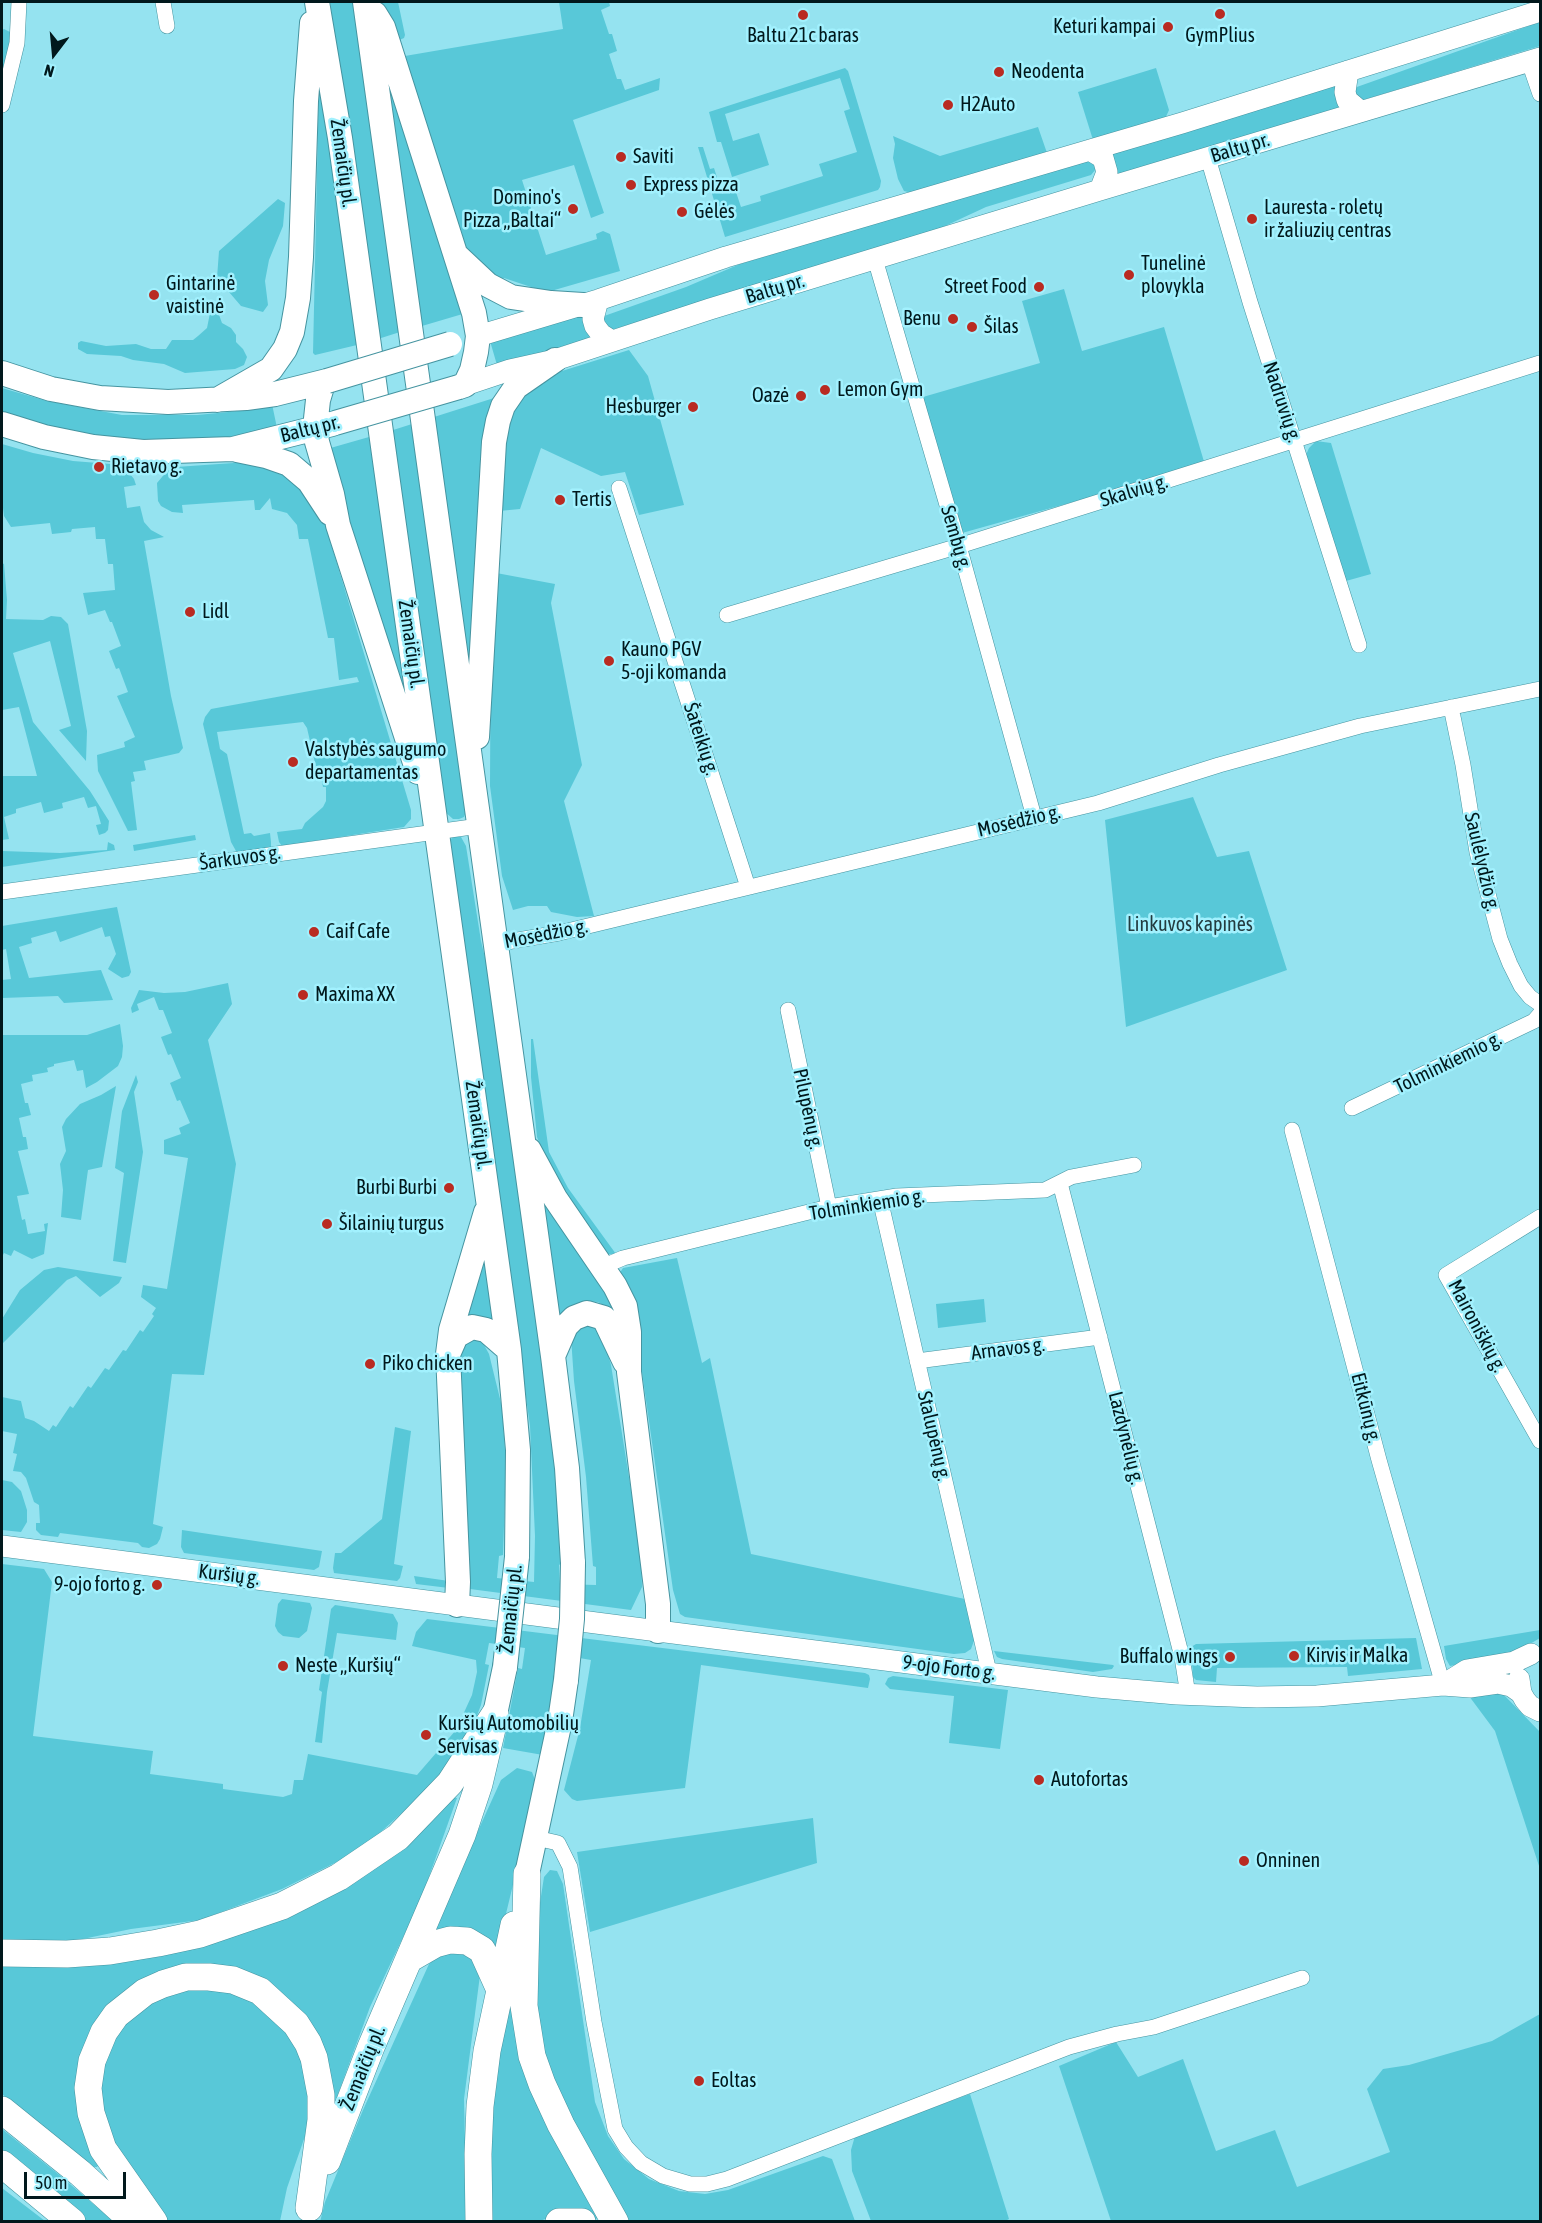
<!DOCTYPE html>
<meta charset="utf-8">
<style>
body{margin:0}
#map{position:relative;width:1542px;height:2223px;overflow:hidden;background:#95e3f0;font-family:"Asap Condensed",sans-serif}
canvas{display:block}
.frame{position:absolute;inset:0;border:3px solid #01181c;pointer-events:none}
.north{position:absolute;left:24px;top:24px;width:60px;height:60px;-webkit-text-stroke:4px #a2f1fe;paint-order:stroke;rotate:196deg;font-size:16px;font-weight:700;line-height:24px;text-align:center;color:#01181c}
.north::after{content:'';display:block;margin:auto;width:21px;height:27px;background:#01181c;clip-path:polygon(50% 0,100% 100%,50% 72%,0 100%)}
.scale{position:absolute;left:24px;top:2172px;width:102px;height:27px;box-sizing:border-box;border:3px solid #01181c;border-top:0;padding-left:8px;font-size:18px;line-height:21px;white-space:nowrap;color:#01181c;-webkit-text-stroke:4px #a2f1fe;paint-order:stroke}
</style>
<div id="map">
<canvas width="1542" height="2223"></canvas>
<div class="frame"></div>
<div class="north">N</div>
<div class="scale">50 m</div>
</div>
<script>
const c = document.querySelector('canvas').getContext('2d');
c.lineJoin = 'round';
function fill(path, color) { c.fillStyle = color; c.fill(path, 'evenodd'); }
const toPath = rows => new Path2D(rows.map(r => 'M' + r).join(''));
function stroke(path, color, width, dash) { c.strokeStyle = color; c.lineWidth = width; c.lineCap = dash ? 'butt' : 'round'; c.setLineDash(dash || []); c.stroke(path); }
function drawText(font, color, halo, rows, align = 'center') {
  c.font = font + ' "Asap Condensed",sans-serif'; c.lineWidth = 5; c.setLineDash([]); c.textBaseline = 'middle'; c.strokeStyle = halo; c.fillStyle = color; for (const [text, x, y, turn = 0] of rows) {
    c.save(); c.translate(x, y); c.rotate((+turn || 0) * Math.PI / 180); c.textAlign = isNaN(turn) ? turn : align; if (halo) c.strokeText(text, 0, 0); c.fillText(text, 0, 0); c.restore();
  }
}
fill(toPath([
 [330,2,354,2,400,332,378,339],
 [382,2,398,2,405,35,404,38,397,41,394,41],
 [559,2,609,2,610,6,601,10,609,34,612,34,617,51,609,54,617,79,621,79,625,90,660,78,659,90,573,120,604,213,591,218,574,165,522,180,546,255,597,239,596,234,603,231,610,234,620,271,551,291,540,290,504,278,499,283,467,253,399,57,563,29],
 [1540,22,1540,46,1363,100,1358,100,1354,88],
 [4,29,12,33,2,75,2,30],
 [845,68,848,71,881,181,880,187,878,190,725,237,698,147,703,147,710,169,714,168,720,187,733,183,741,207,761,201,760,196,823,176,819,164,857,152,844,111,850,109,840,78,725,114,733,141,759,133,769,165,732,177,721,142,717,142,709,112],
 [1156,68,1169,110,1165,119,1093,140,1078,92],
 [387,70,466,313,422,326],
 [319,83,328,129,357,345,315,355,313,353],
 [1339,84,1342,107,1112,177,1108,155],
 [1038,127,1047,153,912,193,904,191,898,179,893,158,895,144,893,136,940,156],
 [1086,160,1093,162,1096,169,1091,175,986,207,930,233,614,329,611,330,602,325,604,316,607,315,686,287,740,264],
 [278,199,285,203,283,226,269,260,265,281,268,305,263,312,241,306,217,278,219,251],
 [1064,289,1082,351,1164,327,1205,465,962,533,923,397,1040,363,1022,301],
 [214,311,218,312,222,323,231,328,236,335,236,342,243,349,247,357,244,365,235,369,185,373,164,364,133,360,121,356,87,354,78,349,78,343,81,341,106,346,136,344,151,349,166,349,172,340,193,340,198,336,207,328,210,313],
 [588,314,592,338,497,365,490,341],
 [629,350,648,376,684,505,639,515,625,472,601,476,541,448,520,509,499,511,501,434,510,408,546,376],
 [2,388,47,401,122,415,197,415,239,411,272,404,277,428,222,438,157,440,119,438,82,434,44,426,2,414],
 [494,398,497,400,470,677,434,417],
 [412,424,467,810,464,817,459,819,453,819,444,811,390,431],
 [369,437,407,698,394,671,327,449],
 [1316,441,1331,443,1371,574,1346,581,1305,457,1309,448],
 [2,444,33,453,73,461,123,465,134,479,136,485,124,487,127,508,140,506,144,522,151,530,164,537,144,541,171,696,183,748,179,753,144,761,146,770,133,772,135,781,131,782,137,830,128,831,98,771,97,755,125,747,124,742,135,737,117,696,128,692,119,668,116,669,109,651,121,646,112,622,110,622,105,610,88,615,83,593,115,590,113,564,108,564,105,539,96,539,95,527,72,529,71,532,52,534,50,523,11,527,4,516,3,508,2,508],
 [262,461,285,467,323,517,411,810,411,819,404,827,282,846,279,842,277,832,302,829,305,823,323,807,326,801,326,787,323,787,321,776,318,776,307,728,303,722,217,732,220,749,227,754,244,834,251,833,254,836,270,833,271,842,271,848,242,853,236,851,231,842,203,724,205,717,211,709,359,682,357,677,339,680,334,638,328,638,308,539,299,539,297,525,287,513,272,509,270,498,260,510,255,510,254,500,182,505,183,513,172,512,161,506,158,501,157,483,167,471,176,467],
 [2,563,4,564,7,600,6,619,43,620,51,616,61,617,68,624,87,731,86,761,59,730,71,726,50,641,13,653,33,722,90,791,109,821,108,830,105,833,99,835,96,825,101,824,96,806,88,808,84,797,62,803,63,808,44,813,41,802,16,809,16,813,4,817,9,839,2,840,2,776,37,776,19,707,2,710],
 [491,572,555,584,551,603,582,765,564,801,594,916,577,917,551,912,547,906,528,906,513,910,502,876,490,786],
 [1193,797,1217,857,1249,851,1287,970,1126,1027,1105,820],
 [195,835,196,840,134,851,133,845],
 [453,836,461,837,466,846,481,941,487,966,555,1440,562,1563,559,1565,560,1584,596,1585,596,1567,593,1566,586,1477,574,1381,571,1337,574,1328,594,1324,602,1333,611,1365,641,1552,642,1587,631,1610,470,1589,468,1579,457,1348,465,1341,476,1340,483,1343,489,1354,502,1407,506,1465,503,1555,499,1556,497,1578,534,1582,535,1536,530,1426,449,842],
 [108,842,114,845,115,850,2,867,2,851,60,853,107,850],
 [117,907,131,972,129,976,122,978,108,969,116,954,110,936,105,937,102,927,60,942,56,931,31,938,32,943,19,947,29,978,101,970,113,1000,64,1003,58,996,2,998,2,980,11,979,6,949,2,950,2,926],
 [228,983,232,1004,208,1040,236,1164,204,1375,172,1374,153,1524,163,1527,160,1539,157,1544,149,1548,142,1547,138,1543,60,1533,58,1537,41,1535,36,1530,36,1523,40,1523,39,1505,34,1502,26,1478,21,1472,13,1471,17,1454,13,1453,17,1434,2,1431,2,1397,21,1401,25,1418,34,1421,49,1431,53,1425,56,1427,70,1406,73,1408,88,1386,91,1388,105,1368,109,1370,123,1350,126,1351,140,1330,143,1332,154,1316,152,1314,156,1308,141,1297,143,1285,167,1289,188,1158,164,1154,164,1140,181,1134,179,1128,190,1123,180,1100,177,1101,170,1083,181,1078,171,1054,168,1055,161,1037,172,1033,163,1010,159,1010,154,997,137,1004,139,1010,132,1013,131,1008,139,990,164,993,185,992],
 [120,1024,123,1046,122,1057,118,1066,97,1082,86,1088,83,1070,77,1071,74,1060,54,1064,54,1066,47,1068,48,1072,32,1075,33,1081,21,1084,25,1103,28,1103,31,1115,19,1118,23,1137,26,1137,28,1149,18,1151,29,1194,17,1196,22,1220,25,1219,28,1234,45,1231,44,1224,48,1223,44,1254,32,1259,14,1250,11,1256,4,1253,2,1257,2,1035,87,1035],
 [531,1039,533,1039,549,1152,568,1188,616,1254,604,1254,548,1165,537,1137,531,1077],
 [136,1075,138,1082,134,1092,143,1152,126,1263,113,1261,124,1173,115,1168,122,1111],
 [116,1086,102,1167,88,1170,81,1220,61,1217,63,1190,60,1164,66,1151,62,1127,66,1119,80,1104,101,1095],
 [540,1200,551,1208,605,1283,622,1324,610,1309,598,1302,584,1301,568,1307,559,1320],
 [483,1241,498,1326,458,1321],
 [677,1258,702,1363,710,1358,751,1554,965,1599,975,1638,971,1649,965,1653,954,1654,685,1617,680,1614,673,1590,641,1365,619,1274,623,1268],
 [58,1267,122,1277,119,1283,100,1297,76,1276,67,1280,2,1344,2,1319,20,1290,44,1270],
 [984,1299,986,1322,938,1328,936,1304],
 [395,1427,411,1431,394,1564,403,1566,400,1578,397,1581,334,1573,333,1568,335,1553,341,1553,382,1519],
 [2,1480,12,1482,21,1491,27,1510,27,1522,21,1532,2,1530],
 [182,1530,322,1551,319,1567,314,1570,184,1553,181,1547],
 [2,1564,44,1569,52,1582,33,1736,153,1751,150,1774,223,1784,223,1789,283,1797,292,1794,294,1780,303,1780,308,1754,417,1775,456,1730,472,1695,477,1672,476,1660,412,1646,416,1632,427,1619,865,1673,869,1675,870,1679,868,1688,701,1665,685,1788,577,1801,572,1799,564,1790,580,1728,591,1660,556,1654,554,1672,558,1673,543,1755,503,1748,518,1668,522,1669,525,1648,489,1643,485,1664,489,1665,481,1705,472,1729,448,1771,361,1850,282,1889,200,1920,131,1929,73,1941,2,1940],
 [414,1576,449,1581,449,1588,416,1584],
 [282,1599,310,1603,312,1608,307,1631,299,1638,283,1636,278,1632,275,1626,278,1604],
 [335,1605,393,1614,398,1623,396,1640,337,1633,327,1692,322,1743,315,1742,322,1692,319,1690,331,1609],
 [1540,1630,1540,1638,1513,1654,1450,1666,1446,1659,1444,1646],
 [1416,1638,1422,1669,1348,1676,1347,1667,1217,1668,1216,1682,1196,1680,1193,1677,1191,1647,1196,1644],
 [994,1651,1113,1665,1114,1666,1112,1669,1093,1672,1002,1659,997,1657],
 [893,1676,1008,1690,1000,1749,949,1743,954,1696,890,1689,885,1684,888,1678],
 [1494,1693,1504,1695,1540,1732,1540,1869,1495,1731,1469,1696],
 [517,1768,532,1772,537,1785,497,1951,476,1932,457,1926,433,1930,501,1780],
 [450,1797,457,1798,421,1899,370,2007,335,2102,331,2076,295,2011,198,1971,91,2042,100,2163,97,2167,92,2167,2,2094,2,1960,221,1937],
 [813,1818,817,1863,590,1932,577,1852],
 [550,1870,557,1871,563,1884,595,2102,608,2136,624,2159,649,2179,679,2191,705,2194,728,2190,823,2156,832,2159,855,2221,623,2221,548,2085,531,1961,544,1877],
 [464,1952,475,1960,480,1975,464,2099,467,2221,320,2222,325,2202,363,2110,429,1964,438,1955],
 [511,1982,603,2213,596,2219,571,2215,548,2218,540,2221,490,2222,492,2089],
 [197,1983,257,1997,302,2052,312,2116,287,2188,280,2221,168,2221,136,2186,96,2106,109,2039,166,1989],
 [1540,2014,1540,2221,1111,2221,1059,2066,1116,2042,1138,2077,1183,2059,1216,2151,1275,2130,1297,2187,1390,2152,1367,2089,1383,2069,1409,2065,1492,2041],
 [970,2094,1009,2219,1003,2222,871,2221,852,2171,851,2150,855,2136],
 [2,2129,63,2178,113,2221,85,2221,2,2154],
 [2,2188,45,2221,2,2221]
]), '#58c8d8');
const street = toPath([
 [163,2,167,26],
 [1529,62,1540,94],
 [2,105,17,43,19,2],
 [1208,158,1250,302,1359,645],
 [875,259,959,546,1034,817],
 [619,488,748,887],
 [727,615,959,546,1540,363],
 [1451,707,1463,765,1477,852,1500,939,1510,964,1521,986,1530,997,1540,1004],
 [2,892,479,826],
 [495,944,559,933,1098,803,1219,765,1360,726,1540,689],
 [788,1010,829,1207],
 [1352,1108,1534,1021,1540,1014],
 [1292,1130,1379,1460,1443,1685],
 [1060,1183,1182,1657,1188,1695],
 [880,1199,989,1672],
 [1540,1217,1446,1275,1540,1441],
 [602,1267,623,1258,829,1207,897,1196,1045,1190,1071,1177,1134,1165],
 [917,1361,1100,1337],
 [536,1838,558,1843,570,1867,594,2022,615,2129,626,2147,641,2163,663,2176,690,2184,707,2184,727,2179,1069,2047,1117,2034,1154,2027,1302,1978]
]);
const secondary = toPath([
 [1348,71,1345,92,1347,100,1360,111],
 [1090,150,1103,158,1107,172,1100,190],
 [598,300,593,319,595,326,601,334,612,341],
 [478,336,598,300,726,257,1182,123,1540,11],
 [465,385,510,370,555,360,710,309,1100,190,1540,58],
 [2,1546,658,1631,1097,1687,1177,1694,1257,1697,1317,1696,1443,1685,1470,1687,1498,1683,1511,1686,1521,1693],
 [1519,1679,1521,1693,1525,1700,1530,1706,1540,1711],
 [1443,1685,1467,1670,1514,1662,1531,1654]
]);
const primary = toPath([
 [317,2,340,138,509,1350,518,1450,517,1557],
 [365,2,553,1356,567,1468,573,1563],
 [375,14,383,27,474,313,478,336,476,352,472,370,465,385,459,387],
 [456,255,488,285,511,297,551,303,583,305],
 [2,373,51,389,100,398,168,402,246,398,275,394,327,381],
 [323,383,318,400,315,428,317,442,332,494,338,525,418,772],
 [217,400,271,369,285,349,292,332,298,298,301,257,306,101,312,23],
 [2,424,44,437,93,447,143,452,233,449,332,424],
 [237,450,266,456,289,464,309,481,330,513],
 [477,737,494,442,498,421,503,406,516,387,555,360],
 [529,1150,555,1198,615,1286,625,1306,629,1332,629,1372,658,1604,658,1631],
 [449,1352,456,1336,472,1327,486,1330,509,1350],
 [553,1356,566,1326,574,1318,587,1313,604,1318,625,1362],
 [457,1605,458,1582,448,1354,451,1330,486,1212],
 [495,1714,505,1667],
 [527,1874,560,1721,566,1680]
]);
const highway = toPath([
 [527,1874,524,2006,532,2056,542,2084,561,2125,615,2222],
 [2,1953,67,1954,110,1951,158,1943,200,1934,282,1906,339,1877,398,1837,450,1783,495,1714],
 [409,1959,435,1944,450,1940,467,1941,482,1950,500,1990],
 [2,2110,80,2173,134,2222],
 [327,2161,371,2047,462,1835,479,1784,492,1729],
 [2,2164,72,2222],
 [154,2222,103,2149,91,2113,88,2088,92,2061,104,2032,116,2015,145,1992,163,1984,186,1977,209,1977,233,1980,260,1991,296,2024,308,2043,314,2058,321,2095,321,2120,309,2208],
 [479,2222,478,2154,480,2106,487,2051,514,1925],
 [559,2222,582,2222]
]);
stroke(street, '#4594a0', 16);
stroke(secondary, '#4594a0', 22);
stroke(primary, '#4594a0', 26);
stroke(highway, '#4594a0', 28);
stroke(street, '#fff', 15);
stroke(secondary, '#fff', 21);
stroke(primary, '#fff', 24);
stroke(highway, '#fff', 27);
const primaryBridge = toPath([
 [327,381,450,344],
 [335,423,459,387],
 [505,1667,517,1557],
 [566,1680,572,1619,573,1563]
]);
stroke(primaryBridge, '#4594a0', 26, []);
stroke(primaryBridge, '#fff', 24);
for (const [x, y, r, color] of [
 [1220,14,6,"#b92b22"],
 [803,15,6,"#b92b22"],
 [1168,27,6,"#b92b22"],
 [999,72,6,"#b92b22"],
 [948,105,6,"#b92b22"],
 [621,157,6,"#b92b22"],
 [631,185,6,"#b92b22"],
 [573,209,6,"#b92b22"],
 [682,212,6,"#b92b22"],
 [1252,219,6,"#b92b22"],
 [1129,275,6,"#b92b22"],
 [1039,287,6,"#b92b22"],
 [154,295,6,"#b92b22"],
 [953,319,6,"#b92b22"],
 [972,327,6,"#b92b22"],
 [825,390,6,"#b92b22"],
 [801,396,6,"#b92b22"],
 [693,407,6,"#b92b22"],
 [99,467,6,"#b92b22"],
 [560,500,6,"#b92b22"],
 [190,612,6,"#b92b22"],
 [609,661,6,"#b92b22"],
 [293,762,6,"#b92b22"],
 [314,932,6,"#b92b22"],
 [303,995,6,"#b92b22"],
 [449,1188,6,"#b92b22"],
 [327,1224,6,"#b92b22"],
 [370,1364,6,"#b92b22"],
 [157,1585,6,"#b92b22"],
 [1294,1656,6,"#b92b22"],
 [1230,1657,6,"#b92b22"],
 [283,1666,6,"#b92b22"],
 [426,1735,6,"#b92b22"],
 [1039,1780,6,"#b92b22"],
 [1244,1861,6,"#b92b22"],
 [699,2081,6,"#b92b22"]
]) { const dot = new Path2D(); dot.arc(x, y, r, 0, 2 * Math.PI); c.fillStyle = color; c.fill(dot); stroke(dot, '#a2f1fe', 2); }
drawText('20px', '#01181c', '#a2f1fe', [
 ["Keturi kampai",1156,27,"right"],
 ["Baltu 21c baras",803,36,"center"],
 ["GymPlius",1220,36,"center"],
 ["Neodenta",1011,72],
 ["H2Auto",960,105],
 ["Saviti",633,157],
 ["Express pizza",643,185],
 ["Domino's",561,198,"right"],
 ["Pizza „Baltai“",561,221,"right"],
 ["Lauresta - roletų",1264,208],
 ["ir žaliuzių centras",1264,231],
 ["Gėlės",694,212],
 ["Tunelinė",1141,264],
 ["plovykla",1141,287],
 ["Gintarinė",166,284],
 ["vaistinė",166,307],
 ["Street Food",1027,287,"right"],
 ["Benu",941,319,"right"],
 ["Šilas",984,327],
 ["Lemon Gym",837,390],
 ["Oazė",789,396,"right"],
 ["Hesburger",681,407,"right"],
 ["Rietavo g.",111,467],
 ["Tertis",572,500],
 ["Lidl",202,612],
 ["Kauno PGV",621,650],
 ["5-oji komanda",621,673],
 ["Valstybės saugumo",305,750],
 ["departamentas",305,773],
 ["Caif Cafe",326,932],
 ["Maxima XX",315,995],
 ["Burbi Burbi",437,1188,"right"],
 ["Šilainių turgus",339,1224],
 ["Piko chicken",382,1364],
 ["9-ojo forto g.",145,1585,"right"],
 ["Kirvis ir Malka",1306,1656],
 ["Buffalo wings",1218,1657,"right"],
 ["Neste „Kuršių“",295,1666],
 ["Kuršių Automobilių",438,1724],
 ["Servisas",438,1747],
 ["Autofortas",1051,1780],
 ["Onninen",1256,1861],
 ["Eoltas",711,2081]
], 'left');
drawText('20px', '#01181c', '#a2f1fe', [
 ["Baltų pr.",1240,148,-17],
 ["Žemaičių pl.",343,163,82],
 ["Baltų pr.",775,289,-17],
 ["Nadruvių g.",1282,402,72],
 ["Baltų pr.",310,429,-14],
 ["Skalvių g.",1134,491,-17],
 ["Sembų g.",956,538,74],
 ["Žemaičių pl.",411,644,82],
 ["Šateikių g.",701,739,72],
 ["Mosėdžio g.",1019,821,-13],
 ["Šarkuvos g.",240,858,-8],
 ["Saulėlydžio g.",1482,862,77],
 ["Mosėdžio g.",546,934,-11],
 ["Tolminkiemio g.",1448,1063,-26],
 ["Pilupėnų g.",808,1109,78],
 ["Žemaičių pl.",478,1125,82],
 ["Tolminkiemio g.",867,1205,-9],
 ["Maironiškių g.",1477,1326,62],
 ["Arnavos g.",1008,1349,-7],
 ["Eitkūnų g.",1366,1408,76],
 ["Stalupėnų g.",934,1436,77],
 ["Lazdynėlių g.",1126,1438,76],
 ["Kuršių g.",229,1575,7],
 ["Žemaičių pl.",511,1609,-84],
 ["9-ojo Forto g.",949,1668,7],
 ["Žemaičių pl.",363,2068,-68]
]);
drawText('20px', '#233b3f', '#a2f1fe', [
 ["Linkuvos kapinės",1190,925]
]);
</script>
